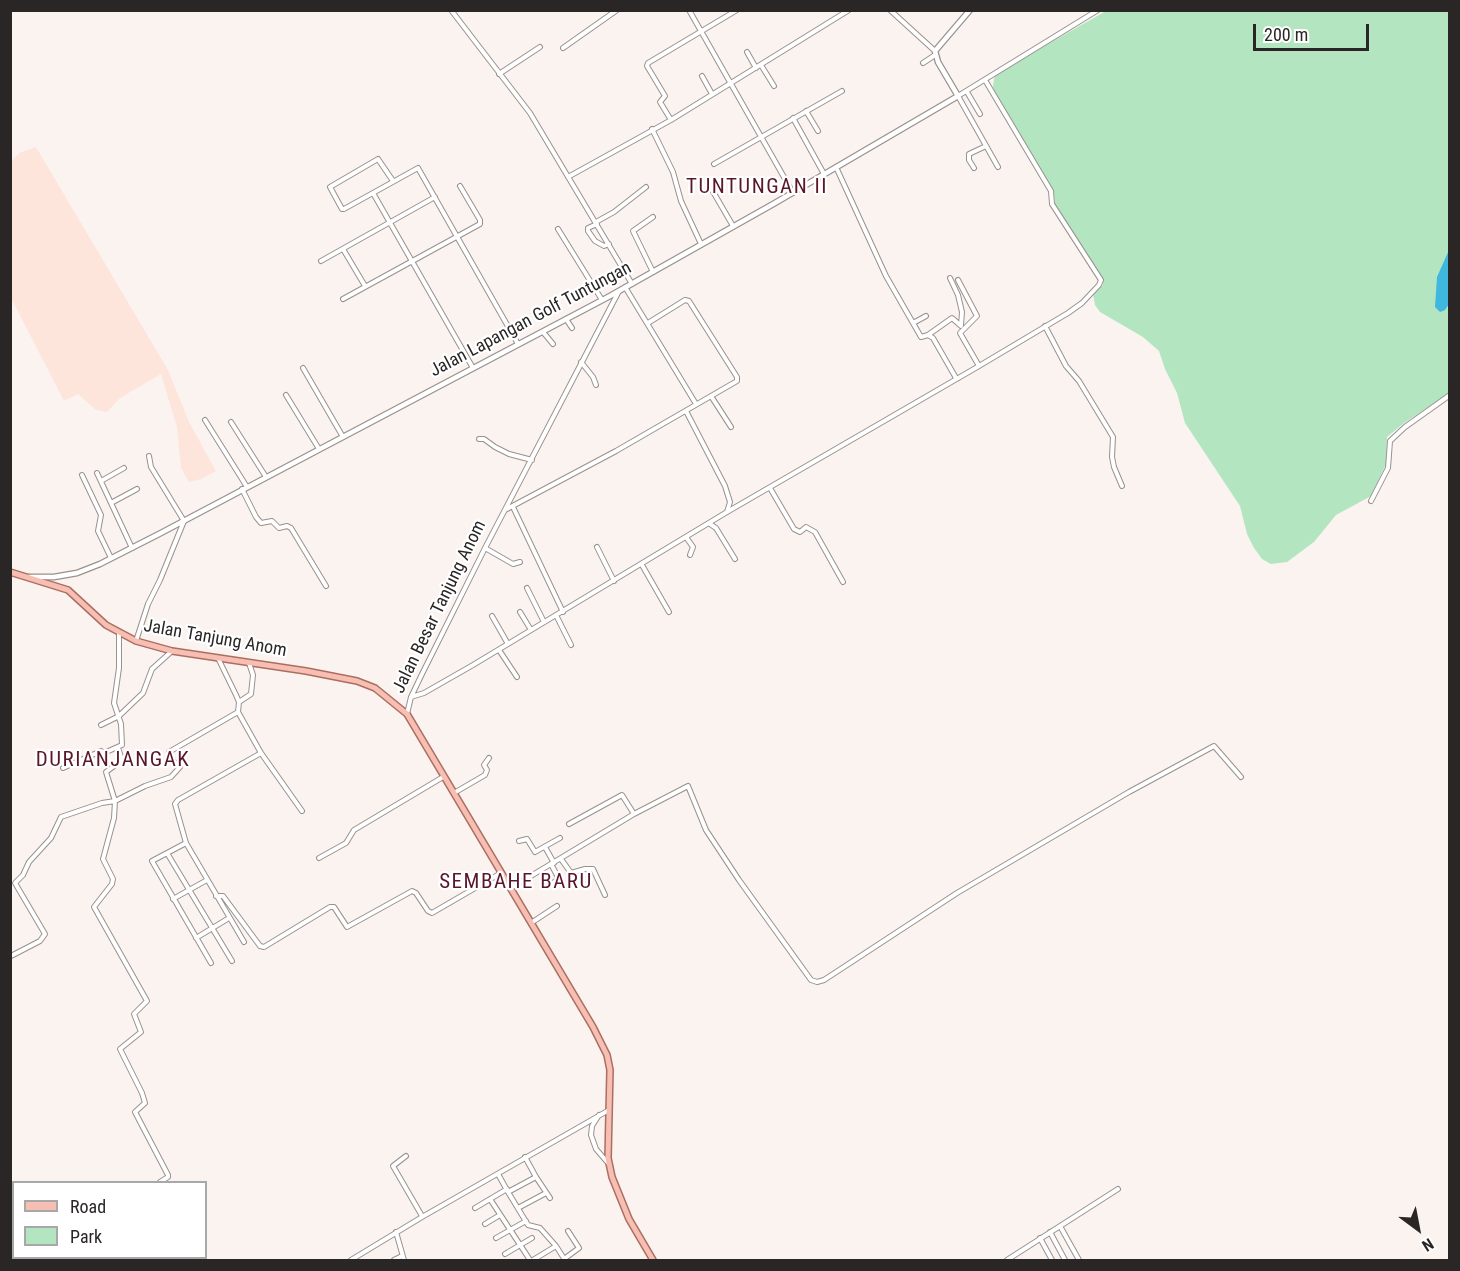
<!DOCTYPE html>
<style>
body{margin:0}
#map{position:relative;width:1460px;height:1271px;overflow:hidden;background:#faf3f0;font-family:"Roboto Condensed",sans-serif}
canvas{display:block}
.frame{position:absolute;inset:0;border:12px solid #292625;pointer-events:none}
.legend{position:absolute;left:12px;top:1181px;width:195px;height:78px;box-sizing:border-box;background:#fff;border:2px solid #a9a8a8;margin:0;padding:8px 10px;list-style:none;font-size:18px;color:#292625}
.legend li{display:flex;align-items:center;gap:12px;height:30px}
.legend b{width:30px;border:2px solid #a9a8a8}
.north{position:absolute;left:1388px;top:1199px;width:60px;height:60px;-webkit-text-stroke:4px #fff;paint-order:stroke;rotate:148deg;font-size:16px;font-weight:700;line-height:24px;text-align:center;color:#292625}
.north::after{content:'';display:block;margin:auto;width:21px;height:27px;background:#292625;clip-path:polygon(50% 0,100% 100%,50% 72%,0 100%)}
.scale{position:absolute;left:1253px;top:24px;width:116px;height:27px;box-sizing:border-box;border:3px solid #292625;border-top:0;padding-left:8px;font-size:18px;line-height:21px;white-space:nowrap;color:#292625;-webkit-text-stroke:4px #fff;paint-order:stroke}
</style>
<div id="map">
<canvas width="1460" height="1271"></canvas>
<div class="frame"></div>
<ul class="legend">
<li><b style="height:8px;background:#f7bfb3"></b>Road</li>
<li><b style="height:16px;background:#b3e6c0"></b>Park</li>
</ul>
<div class="north">N</div>
<div class="scale">200 m</div>
</div>
<script>
const c = document.querySelector('canvas').getContext('2d');
c.lineJoin = 'round';
function fill(path, color) { c.fillStyle = color; c.fill(path, 'evenodd'); }
const toPath = rows => new Path2D(rows.map(r => 'M' + r).join(''));
function stroke(path, color, width, dash) { c.strokeStyle = color; c.lineWidth = width; c.lineCap = dash ? 'butt' : 'round'; c.setLineDash(dash || []); c.stroke(path); }
function drawText(font, color, halo, rows, align = 'center') {
  c.font = font + ' "Roboto Condensed",sans-serif'; c.lineWidth = 4.5; c.setLineDash([]); c.textBaseline = 'middle'; c.strokeStyle = halo; c.fillStyle = color; for (const [text, x, y, turn = 0] of rows) {
    c.save(); c.translate(x, y); c.rotate((+turn || 0) * Math.PI / 180); c.textAlign = isNaN(turn) ? turn : align; if (halo) c.strokeText(text, 0, 0); c.fillText(text, 0, 0); c.restore();
  }
}
fill(toPath([
 [36,147,168,370,189,422,216,471,201,479,189,482,181,468,177,427,161,374,120,398,107,412,96,410,78,394,64,401,11,298,11,162,19,153]
]), '#fee5dc');
fill(toPath([
 [1106,11,1449,11,1449,393,1404,423,1387,437,1386,464,1371,496,1336,515,1314,542,1287,562,1271,564,1262,559,1254,548,1247,534,1240,506,1185,423,1177,393,1165,369,1159,351,1143,337,1100,312,1095,305,1093,294,1103,285,1103,279,1055,205,1054,193,994,94,993,86,995,74]
]), '#b3e6c0');
fill(toPath([
 [1449,250,1449,304,1445,310,1440,312,1435,307,1437,277]
]), '#3fb7df');
const minor = toPath([
 [451,10,530,113,632,284],
 [689,10,793,193],
 [890,10,935,51],
 [563,48,617,10],
 [747,52,756,68],
 [923,63,935,55],
 [761,65,774,86],
 [499,74,540,47],
 [702,76,712,94],
 [967,92,980,114],
 [806,111,818,131],
 [793,118,824,174],
 [671,120,660,102,665,96,647,66,648,63,737,10],
 [652,129,673,172,681,201,701,244],
 [714,164,842,91],
 [836,167,886,276,921,337,928,335,952,318,961,326],
 [998,167,958,96,1098,10],
 [974,168,969,160,969,154,986,146],
 [568,177,671,120,849,10],
 [393,181,378,159,330,187,342,209,344,209,418,168,518,344],
 [708,183,733,226],
 [373,193,473,368],
 [653,217,633,231,653,272],
 [596,222,614,212,646,187],
 [597,224,588,228,588,231,595,241,604,246,609,244],
 [558,229,602,300],
 [343,249,365,286],
 [321,261,435,197],
 [950,278,958,295,962,312,961,325],
 [958,280,977,316,960,333,979,366],
 [625,287,696,404],
 [343,299,480,224,480,220,460,186],
 [566,319,572,328],
 [913,323,926,316],
 [1045,326,1066,366,1079,381,1113,437,1112,457,1114,467,1122,486],
 [543,332,553,344],
 [928,335,933,338,956,378],
 [581,362,593,377,596,385],
 [303,368,343,437],
 [286,395,319,449],
 [711,396,731,427],
 [686,411,725,486,730,502,727,512],
 [205,420,247,487],
 [231,422,266,477],
 [479,439,484,439,495,447,509,454,532,460],
 [97,473,132,548],
 [82,475,101,515,98,531,111,558],
 [101,481,124,468],
 [770,488,794,529,800,532,806,527,815,532,843,582],
 [242,489,256,517,261,523,272,521,279,528,287,526,291,528,326,586],
 [1371,501,1388,468,1390,441,1405,427,1450,395],
 [111,503,137,489],
 [513,507,563,612],
 [505,510,616,451,737,381,737,377,689,301,685,300,648,323],
 [710,524,716,528,735,559],
 [686,537,693,547,690,555],
 [597,547,614,581],
 [485,548,513,564,520,562],
 [642,565,669,612],
 [527,588,544,622],
 [520,612,531,630],
 [556,615,571,645],
 [492,616,508,644],
 [136,641,148,604,160,580,184,521,151,467,149,456],
 [499,650,517,677],
 [218,658,236,695,239,702,238,712,261,753,302,811],
 [411,697,424,693,473,665,727,512,979,366,1068,313,1082,303,1099,285,1101,280,1052,204,1051,191,985,80],
 [239,702,251,694,253,675,249,663],
 [407,714,411,697,422,674,485,548,619,291],
 [101,725,119,716,143,693,152,669,172,651],
 [118,748,122,760,106,772,115,801,114,818,103,859,113,879,112,884,94,907,147,1001,134,1014,141,1032,120,1049,142,1093,145,1103,135,1112,168,1175,168,1177,160,1182],
 [63,768,101,751,104,753,122,745,121,724,114,703,119,668,119,634],
 [454,793,485,775,487,770,484,765,489,758],
 [569,824,622,795,634,814],
 [519,841,527,839,535,852,560,838],
 [186,843,152,861,211,963],
 [545,847,554,863],
 [167,853,232,961],
 [319,858,346,843,354,830,443,777],
 [561,859,571,873,585,869,593,869,605,895],
 [548,886,559,879,551,864],
 [511,888,634,814,688,786,706,830,739,880,811,980,817,982,824,980,957,893,1129,792,1214,746,1241,777],
 [216,896,223,896,260,946,264,947,330,907,334,907,347,927,412,891,416,893,428,911,432,913,501,873],
 [173,899,207,880],
 [531,923,557,906],
 [196,938,229,918],
 [244,942,186,843,175,804,178,800,261,753],
 [11,956,40,941,45,934,15,883,23,875,29,862,51,838,61,817,102,803,115,801,145,786,171,777,180,767,170,758,169,752,238,712],
 [599,1115,592,1126,591,1135,596,1149,609,1164],
 [406,1156,393,1166,422,1216],
 [498,1174,508,1192,536,1177,525,1157],
 [536,1177,550,1198],
 [508,1192,528,1225,540,1228,556,1246,565,1260],
 [490,1199,530,1260],
 [475,1208,507,1189],
 [518,1208,546,1193],
 [485,1224,500,1215],
 [1060,1226,1079,1260],
 [396,1232,404,1260],
 [1050,1232,1065,1260],
 [496,1238,526,1221],
 [1040,1238,1052,1260],
 [505,1254,532,1238],
 [106,1258,107,1260],
 [564,1259,579,1248,568,1231],
 [351,1260,422,1217,609,1110],
 [394,1260,402,1256],
 [533,1260,556,1246],
 [1007,1260,1118,1189]
]);
const tertiary = toPath([
 [28,577,54,577,77,573,100,564,159,534,610,296,775,203,958,96,938,62,935,51,970,10]
]);
const primary = toPath([
 [10,572,68,590,106,625,136,641,172,651,306,671,357,681,375,688,407,714,593,1027,607,1055,610,1070,608,1158,612,1177,629,1219,653,1260]
]);
stroke(minor, '#98918e', 6);
stroke(tertiary, '#98918e', 7);
stroke(primary, '#ac6e61', 8);
stroke(minor, '#fff', 4);
stroke(tertiary, '#fff', 4.5);
stroke(primary, '#f7bfb3', 5);
drawText('18px', '#292625', '#fff', [
 ["Jalan Lapangan Golf Tuntungan",531,320,-28],
 ["Jalan Besar Tanjung Anom",440,607,-64],
 ["Jalan Tanjung Anom",215,639,10]
]);
c.letterSpacing = '1.5px';
drawText('21px', '#5a162a', '#fff', [
 ["TUNTUNGAN II",757,188],
 ["DURIANJANGAK",113,761],
 ["SEMBAHE BARU",516,883]
]);
c.letterSpacing = '0px';
</script>
